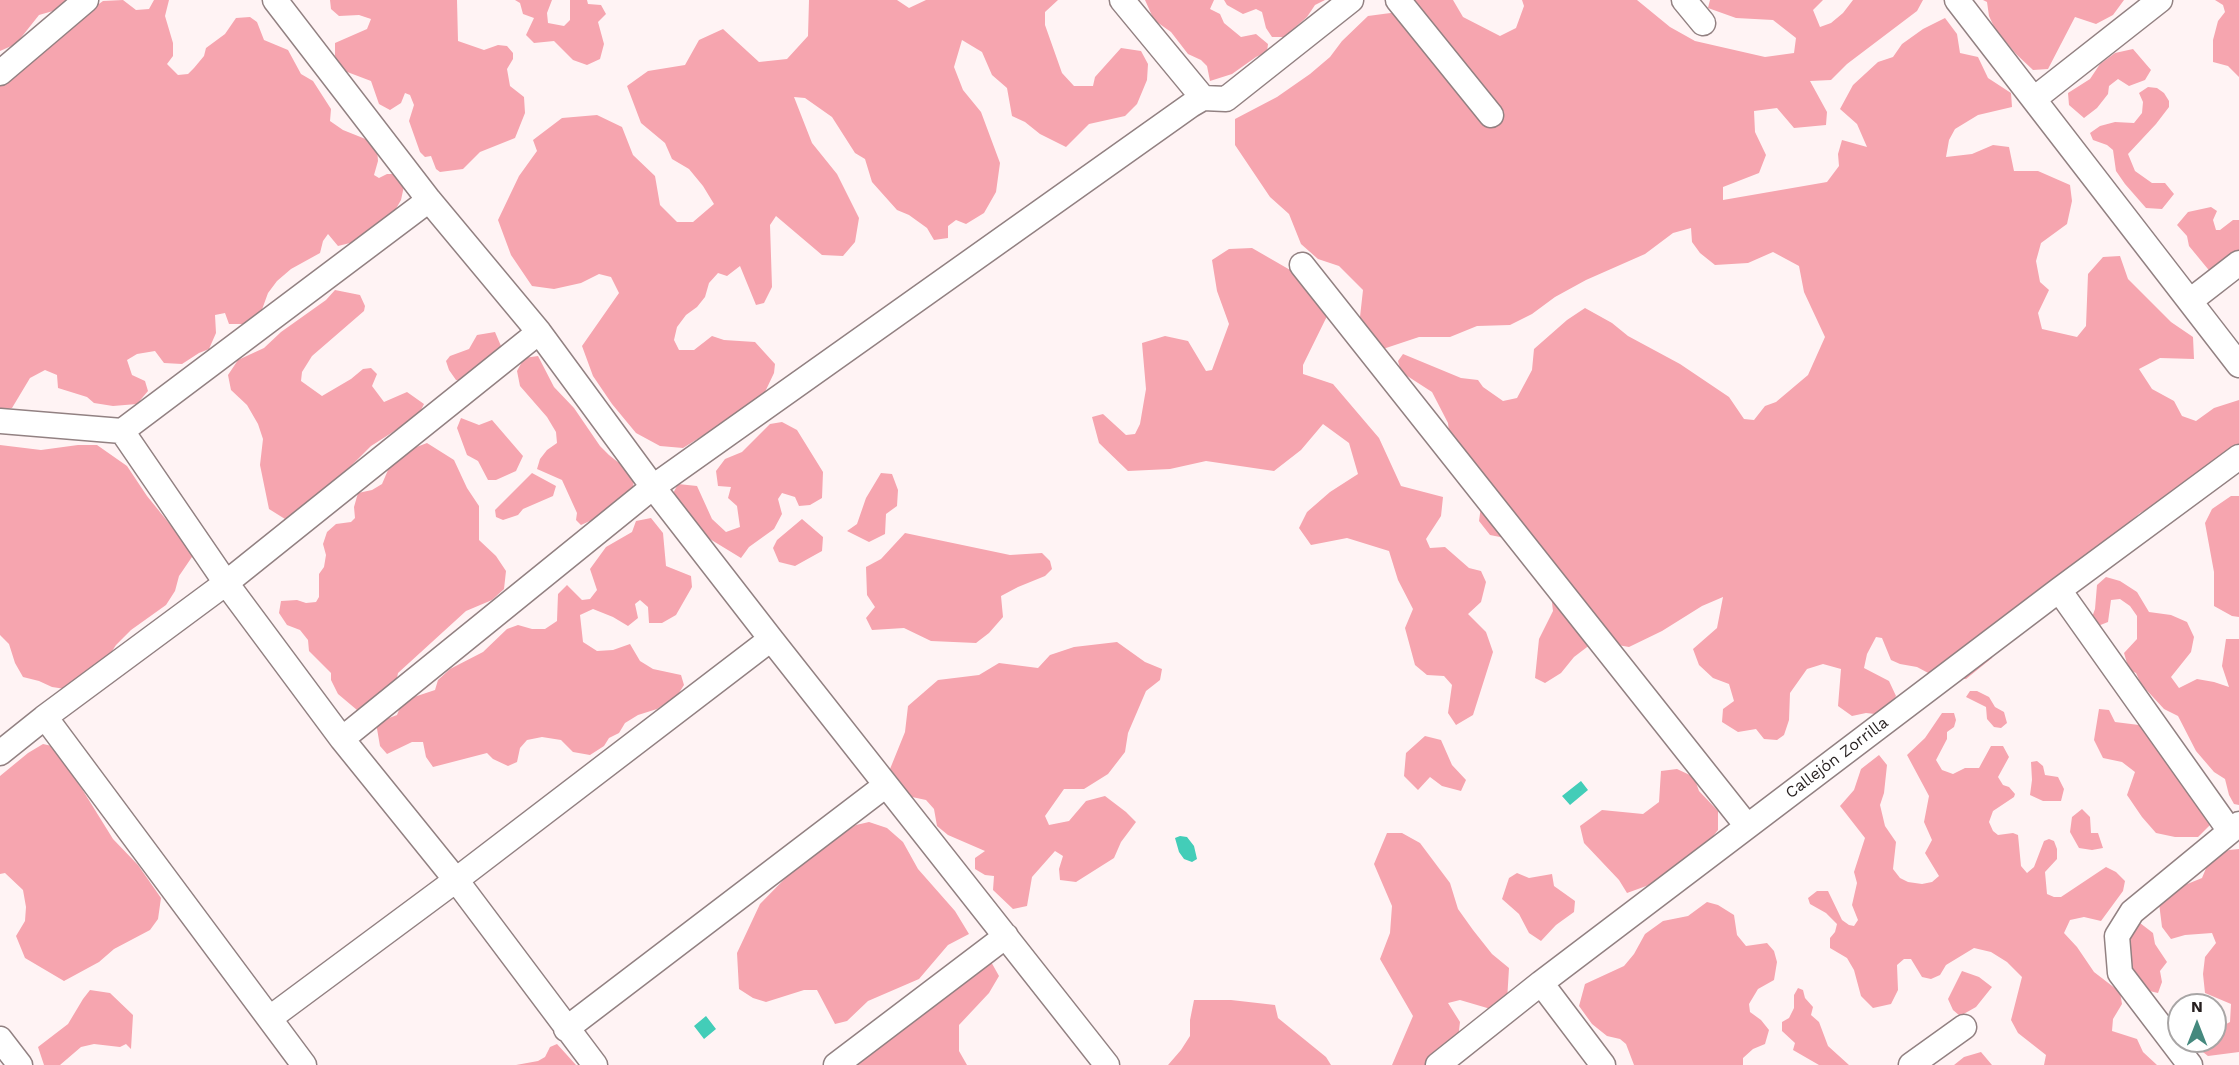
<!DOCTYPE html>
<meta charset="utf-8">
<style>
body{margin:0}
#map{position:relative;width:2239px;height:1065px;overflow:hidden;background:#fff3f4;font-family:"Work Sans",sans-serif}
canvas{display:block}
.north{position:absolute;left:2167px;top:993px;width:60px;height:60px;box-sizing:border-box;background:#fff;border:2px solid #a8a5a5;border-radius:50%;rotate:0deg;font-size:16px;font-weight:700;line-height:24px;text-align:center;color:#261f1f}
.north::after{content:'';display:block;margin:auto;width:21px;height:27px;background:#45897e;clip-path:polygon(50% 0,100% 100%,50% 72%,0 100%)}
</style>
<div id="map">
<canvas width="2239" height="1065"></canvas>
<div class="north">N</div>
</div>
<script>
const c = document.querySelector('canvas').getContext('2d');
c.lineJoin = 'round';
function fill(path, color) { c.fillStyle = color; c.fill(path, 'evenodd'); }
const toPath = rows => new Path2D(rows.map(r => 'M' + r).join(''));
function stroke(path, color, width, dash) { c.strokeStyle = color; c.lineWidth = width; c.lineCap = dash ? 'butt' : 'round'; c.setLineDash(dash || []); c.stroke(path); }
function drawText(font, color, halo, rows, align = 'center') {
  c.font = font + ' "Work Sans",sans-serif'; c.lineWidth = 6; c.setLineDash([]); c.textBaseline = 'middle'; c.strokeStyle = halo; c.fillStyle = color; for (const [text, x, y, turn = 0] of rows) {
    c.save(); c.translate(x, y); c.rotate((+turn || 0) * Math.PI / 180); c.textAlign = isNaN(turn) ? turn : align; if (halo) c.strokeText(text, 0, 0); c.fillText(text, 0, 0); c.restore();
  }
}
fill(toPath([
 [0,0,91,0,39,15,16,44,0,51],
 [123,0,136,10,149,9,154,0,169,0,165,16,173,43,173,56,167,64,178,75,188,74,194,68,204,56,206,48,225,34,236,18,250,17,257,22,264,40,288,50,301,74,313,81,331,109,330,121,343,130,368,140,377,148,378,161,374,175,379,178,387,174,396,174,404,186,401,200,393,214,354,242,338,246,328,234,323,241,320,253,291,269,277,281,268,293,260,315,245,324,229,324,225,313,215,315,216,333,209,349,199,353,182,364,164,363,155,351,137,354,127,360,132,375,145,381,148,391,137,404,113,406,94,403,87,397,58,388,57,375,45,370,30,378,12,408,0,411,0,62,75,21,103,1],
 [330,0,457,0,458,41,484,50,498,45,507,46,513,53,513,59,507,69,510,86,524,97,525,113,515,138,480,152,463,169,440,172,436,169,431,156,425,157,420,152,409,121,414,105,410,95,405,93,401,103,390,110,379,104,371,81,342,70,335,56,335,43,367,29,371,19,359,15,339,16,331,9],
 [515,0,552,0,547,13,548,23,564,26,570,20,570,0,587,0,588,4,601,5,606,14,598,22,604,44,600,59,587,65,573,60,554,41,534,43,526,35,534,18,523,14,520,3],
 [809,0,897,0,909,8,926,0,1058,0,1045,12,1045,25,1062,73,1074,86,1093,86,1095,77,1121,48,1141,51,1148,64,1147,80,1137,104,1125,116,1089,124,1066,147,1040,134,1025,122,1012,116,1007,88,992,75,982,52,962,40,954,67,963,90,981,112,1000,163,996,192,984,213,966,224,956,220,948,226,948,238,934,240,927,228,909,215,897,210,872,182,865,159,855,153,832,117,805,98,794,97,812,143,837,174,859,218,855,242,843,256,822,255,776,216,770,225,772,287,764,303,756,305,740,266,727,276,718,273,709,283,705,297,697,307,686,315,677,327,674,340,679,350,694,350,712,336,724,340,755,342,775,364,774,373,756,411,723,423,683,448,660,446,636,433,612,404,593,376,582,346,619,293,611,277,599,274,581,283,554,289,532,286,511,255,498,220,519,176,537,151,533,140,562,118,597,115,622,127,633,155,655,176,660,205,677,222,693,222,714,204,703,186,689,169,672,159,665,143,641,123,627,86,648,71,685,65,699,40,723,29,759,62,787,59,808,36],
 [1145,0,1214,0,1210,9,1220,14,1224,23,1241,37,1256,34,1268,44,1267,52,1256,57,1232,74,1210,81,1207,66,1201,60,1188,54,1171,32,1154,20],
 [1224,0,1325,0,1315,5,1307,17,1284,37,1272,37,1266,28,1262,12,1256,9,1243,14,1227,5],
 [1400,0,1453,0,1463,17,1500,36,1516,28,1524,6,1522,0,1637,0,1670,27,1695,41,1765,57,1794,53,1796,38,1773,20,1736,18,1708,8,1710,0,1823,0,1813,10,1820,27,1831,23,1843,13,1853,0,1923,0,1917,11,1847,64,1831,80,1810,81,1827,112,1826,125,1794,128,1777,108,1754,111,1755,132,1766,155,1759,173,1723,187,1723,200,1827,182,1839,166,1838,154,1842,140,1867,147,1857,124,1840,109,1853,85,1878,62,1893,57,1902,44,1923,29,1945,18,1957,34,1960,53,1978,57,1988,78,2011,93,2012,107,1978,115,1955,129,1949,140,1946,157,1972,154,1993,145,2009,147,2014,171,2038,171,2070,185,2072,201,2067,224,2041,243,2036,261,2040,282,2049,290,2038,313,2042,329,2077,337,2086,326,2088,274,2103,257,2120,256,2128,279,2171,322,2193,337,2194,359,2160,358,2139,369,2152,389,2174,401,2182,416,2196,421,2214,408,2239,400,2239,450,2164,501,2140,513,2085,561,2001,627,1992,658,1966,679,1955,679,1932,675,1917,667,1900,664,1891,660,1882,638,1876,637,1867,654,1864,668,1889,681,1896,696,1884,715,1866,713,1852,716,1838,706,1841,669,1823,664,1807,669,1790,693,1789,720,1784,735,1777,740,1764,739,1756,729,1738,732,1722,722,1723,709,1734,701,1729,684,1713,678,1699,665,1693,649,1717,628,1723,597,1702,606,1662,631,1629,647,1595,641,1574,657,1561,673,1545,683,1535,678,1539,639,1553,611,1548,569,1525,542,1490,535,1479,521,1483,492,1453,464,1448,423,1432,392,1401,372,1398,361,1403,354,1461,378,1478,380,1483,387,1503,401,1517,398,1532,370,1534,349,1567,320,1585,308,1612,323,1628,336,1680,364,1729,397,1744,419,1754,420,1765,406,1776,402,1808,375,1825,337,1804,292,1799,266,1773,252,1748,263,1715,265,1700,253,1692,242,1691,228,1673,233,1645,254,1586,280,1555,297,1532,314,1510,325,1477,326,1450,337,1419,337,1380,350,1352,337,1360,317,1363,290,1339,266,1318,259,1301,244,1289,214,1270,197,1235,145,1235,119,1277,97,1310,74,1330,57,1342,41,1368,16,1398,12],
 [1983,0,2124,0,2113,15,2096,24,2075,17,2048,69,2033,70,2016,54,1995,29,1989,16,1987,2],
 [2215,0,2239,0,2239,77,2228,66,2213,62,2213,40,2218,21,2225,12,2223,5],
 [2133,49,2151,70,2145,80,2129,86,2118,79,2109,86,2108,94,2097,108,2084,118,2069,105,2068,93,2090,79,2100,64,2115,53],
 [2148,87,2157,88,2164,93,2169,101,2169,107,2156,124,2128,154,2135,171,2152,183,2165,183,2174,194,2162,209,2146,208,2125,184,2116,171,2113,150,2107,145,2093,140,2090,133,2100,126,2115,122,2134,123,2142,113,2143,102,2139,93],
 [2211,207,2217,211,2213,220,2216,230,2220,230,2233,220,2239,220,2239,256,2212,274,2189,246,2187,236,2177,225,2188,212],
 [1252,248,1311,282,1332,306,1303,365,1303,374,1333,384,1379,438,1401,486,1443,497,1441,516,1426,539,1430,548,1445,547,1469,568,1481,571,1486,582,1481,602,1468,614,1486,632,1493,652,1473,715,1456,725,1448,713,1452,685,1444,676,1427,675,1415,665,1405,628,1413,609,1398,580,1389,551,1347,538,1311,545,1299,528,1307,512,1330,492,1358,474,1349,443,1323,424,1301,450,1274,471,1206,461,1170,469,1128,471,1099,443,1092,417,1103,414,1126,435,1135,434,1140,424,1146,389,1142,343,1165,336,1188,341,1206,371,1212,370,1229,324,1217,291,1212,260,1229,249],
 [335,290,360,295,365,306,364,311,312,356,302,372,301,381,322,396,351,379,363,369,371,368,377,374,372,386,384,402,407,392,424,404,418,416,371,446,314,503,285,519,269,509,260,465,263,439,258,424,247,405,231,390,228,375,238,360,264,348,281,332,326,300],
 [495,332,501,346,488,357,471,380,456,380,449,370,446,361,450,356,469,349,477,335],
 [538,356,554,387,574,408,600,446,609,455,634,475,633,491,605,514,581,525,576,520,577,513,562,480,537,469,540,459,547,450,557,443,556,432,547,417,520,386,517,371,524,358],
 [461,418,479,425,492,420,523,456,516,471,496,480,488,480,478,461,467,455,457,428],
 [782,422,797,430,823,472,822,498,810,505,799,506,795,497,782,493,778,499,782,514,774,529,749,547,741,558,700,533,670,499,678,484,697,486,712,519,726,532,740,527,737,506,728,498,731,487,718,486,716,471,725,459,742,452,770,424],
 [427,443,454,460,467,488,479,506,479,540,496,556,506,571,504,589,492,600,466,611,398,673,396,683,369,708,357,710,338,694,331,680,331,673,309,651,308,640,300,630,287,625,279,613,281,601,297,600,306,603,316,602,319,597,319,574,324,567,326,555,323,544,327,532,336,524,351,522,355,518,354,507,358,493,372,490,382,484,388,470,406,451],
 [0,445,41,450,78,445,97,445,127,466,147,496,194,554,179,576,175,591,166,605,131,630,116,645,107,659,72,690,52,687,39,681,23,677,15,663,9,644,0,635],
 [532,473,556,486,553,496,523,509,518,515,503,520,496,517,495,510],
 [881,473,892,474,898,490,897,506,886,514,885,534,869,542,847,531,857,524,866,498],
 [2231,496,2239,496,2239,617,2232,616,2214,606,2214,572,2205,523,2212,509],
 [651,518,663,533,666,566,691,576,692,587,676,615,662,623,649,623,648,607,640,600,635,604,638,618,628,626,613,617,593,609,580,615,583,642,597,651,613,650,630,644,640,661,653,669,681,675,684,685,677,696,657,709,638,715,625,723,619,733,609,738,604,746,590,755,573,752,561,740,542,737,527,740,520,748,517,762,508,766,493,759,487,753,433,767,426,757,423,742,412,742,387,754,380,746,376,723,397,715,401,705,414,697,435,690,438,680,450,669,483,652,507,629,518,625,532,629,545,629,557,621,558,594,567,585,582,600,590,599,597,590,590,569,606,547,632,532,636,521],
 [802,519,823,537,822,551,795,566,779,562,773,548,777,540],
 [905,533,1010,555,1042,553,1050,561,1052,569,1045,576,1018,587,1001,596,1003,617,989,633,976,643,931,641,904,628,872,630,866,618,875,607,867,595,866,567,881,559],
 [2106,577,2120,581,2137,592,2149,612,2171,615,2187,622,2194,637,2191,652,2171,677,2179,688,2197,679,2214,682,2229,687,2222,666,2226,639,2239,639,2239,805,2234,804,2229,795,2225,779,2214,772,2196,751,2178,716,2164,709,2141,684,2136,673,2129,670,2124,653,2137,639,2137,616,2130,606,2120,599,2111,600,2108,622,2098,626,2091,620,2095,609,2097,585],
 [1117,642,1145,662,1162,669,1160,680,1146,691,1128,733,1125,752,1108,774,1084,789,1064,789,1045,816,1049,825,1069,821,1086,801,1105,796,1126,812,1136,822,1121,842,1114,858,1076,882,1060,880,1059,869,1063,856,1055,851,1032,877,1027,906,1013,909,993,890,994,876,985,875,975,869,975,858,985,851,948,835,937,826,934,809,926,800,912,797,890,769,905,732,908,706,938,680,979,675,999,663,1038,668,1050,655,1074,647],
 [1970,691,1977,691,1989,697,1995,707,2004,712,2007,723,2001,728,1994,727,1987,719,1986,707,1966,697],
 [2099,709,2109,710,2115,722,2147,726,2181,774,2181,784,2189,794,2202,794,2213,822,2198,837,2175,837,2156,833,2142,817,2127,795,2135,772,2122,762,2103,758,2094,740],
 [1942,713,1954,713,1956,720,1954,727,1947,732,1947,739,1936,760,1942,770,1953,774,1965,768,1979,768,1991,746,2003,746,2009,757,1998,777,2003,785,2009,787,2015,794,2014,797,1993,811,1989,822,1993,831,1998,835,2013,833,2018,835,2021,866,2027,873,2034,867,2044,841,2049,839,2054,841,2057,849,2057,859,2045,872,2047,894,2054,897,2061,897,2106,867,2116,872,2125,881,2123,891,2101,921,2084,917,2070,920,2064,933,2077,947,2094,972,2120,992,2122,1004,2113,1019,2112,1031,2137,1039,2143,1052,2157,1065,2044,1065,2046,1055,2018,1033,2011,1020,2022,977,2007,962,1991,952,1974,948,1946,965,1940,975,1931,979,1922,977,1911,959,1904,959,1897,965,1898,990,1891,1004,1873,1008,1861,996,1854,970,1847,958,1830,948,1830,938,1835,932,1837,924,1826,913,1810,904,1808,898,1817,891,1828,891,1842,920,1849,925,1854,926,1858,920,1852,905,1857,883,1854,872,1865,838,1840,806,1854,790,1861,769,1879,755,1887,765,1884,793,1880,805,1885,826,1896,842,1893,869,1900,878,1908,882,1922,884,1932,882,1939,876,1925,853,1932,840,1924,822,1929,796,1907,755,1925,738],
 [1425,736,1441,740,1452,765,1466,780,1461,791,1442,786,1430,777,1418,790,1404,776,1406,753],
 [43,744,52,746,82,789,113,839,138,865,161,898,158,919,150,930,114,949,99,962,64,981,25,958,16,936,25,921,26,907,23,890,5,873,0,874,0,776,28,753],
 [2037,761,2043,766,2045,775,2058,777,2064,789,2061,801,2043,801,2030,795,2032,780,2031,762],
 [1677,769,1694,777,1699,791,1718,811,1718,830,1709,841,1660,881,1627,893,1619,880,1584,843,1580,826,1602,810,1643,814,1659,802,1661,771],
 [2082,809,2090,817,2091,833,2098,833,2103,848,2092,850,2079,848,2070,832,2072,817],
 [869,822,887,828,903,842,918,869,955,911,969,934,948,945,919,979,868,1001,847,1021,835,1024,817,990,804,990,766,1002,753,998,739,989,737,953,760,904,808,855,856,825],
 [1387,833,1402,833,1420,843,1450,883,1458,909,1473,930,1492,954,1509,968,1507,1001,1494,1010,1460,1000,1448,1003,1460,1022,1458,1039,1425,1065,1392,1065,1413,1016,1380,959,1390,933,1392,906,1374,864],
 [2239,849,2239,1052,2208,1056,2199,1049,2206,1041,2215,1041,2215,1030,2230,1022,2231,1004,2205,993,2203,974,2205,957,2216,943,2212,933,2185,935,2171,939,2162,927,2159,903,2180,887,2202,878,2209,861,2229,850],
 [1517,873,1529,878,1552,874,1554,886,1575,901,1574,912,1556,925,1541,941,1529,933,1519,914,1502,899,1509,878],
 [1707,902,1718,905,1734,915,1737,935,1746,946,1767,943,1774,951,1777,962,1774,980,1758,989,1749,1004,1750,1012,1761,1020,1769,1030,1765,1044,1753,1049,1743,1058,1743,1065,1634,1065,1626,1044,1620,1039,1607,1036,1592,1024,1579,1006,1585,984,1624,966,1634,954,1645,934,1663,921,1688,916],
 [2140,923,2153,933,2155,944,2167,962,2160,971,2162,982,2158,993,2141,989,2129,971,2127,951,2130,933],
 [990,960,999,976,989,993,959,1025,959,1051,967,1065,843,1065],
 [1962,971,1979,977,1992,987,1976,1007,1960,1016,1953,1010,1948,999],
 [1798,988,1803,990,1805,998,1813,1007,1811,1015,1819,1022,1828,1046,1849,1065,1819,1065,1793,1050,1795,1043,1782,1031,1782,1022,1789,1018,1794,1008,1794,995],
 [90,990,110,993,133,1015,131,1049,126,1044,120,1047,94,1044,81,1047,60,1065,44,1065,38,1047,68,1024,83,999],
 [1194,1000,1231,1000,1275,1005,1278,1018,1326,1057,1331,1065,1168,1065,1181,1050,1190,1036,1190,1020],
 [557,1044,576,1065,516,1065,538,1061,545,1057,550,1047],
 [1981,1052,1992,1065,1954,1065,1964,1057]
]), '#f6a5af');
fill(toPath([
 [1581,781,1588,790,1570,805,1562,796],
 [1180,836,1187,837,1194,846,1197,859,1192,862,1184,859,1179,852,1175,838],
 [706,1016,716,1029,704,1039,694,1026]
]), '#43cdb8');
const minor = toPath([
 [275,0,429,200,539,332,653,487,771,639,1107,1065],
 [1122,0,1203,98],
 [1398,0,1491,115],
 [1684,0,1703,23],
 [1957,0,2239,365],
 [0,73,86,0],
 [2034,99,2160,0],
 [1302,265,1747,826],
 [2190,301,2239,263],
 [0,421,122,431,429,200],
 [122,431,226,583,342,739,456,880,595,1065],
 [2059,590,2230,831],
 [45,717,304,1065],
 [342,739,653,487,1191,105,1203,98,1226,99,1351,0],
 [0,753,45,717,226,583,539,332],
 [1541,983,1603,1065],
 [270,1018,456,880,771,639],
 [566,1029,886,785],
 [0,1039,20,1065],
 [836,1065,1006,936],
 [1438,1065,1541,983,2059,590,2239,457],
 [1911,1065,1964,1027],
 [2190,1065,2120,973,2117,936,2132,912,2239,824]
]);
stroke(minor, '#928182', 27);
stroke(minor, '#fff', 24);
drawText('16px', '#261f1f', '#fff', [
 ["Callejón Zorrilla",1837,758,-37]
]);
</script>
